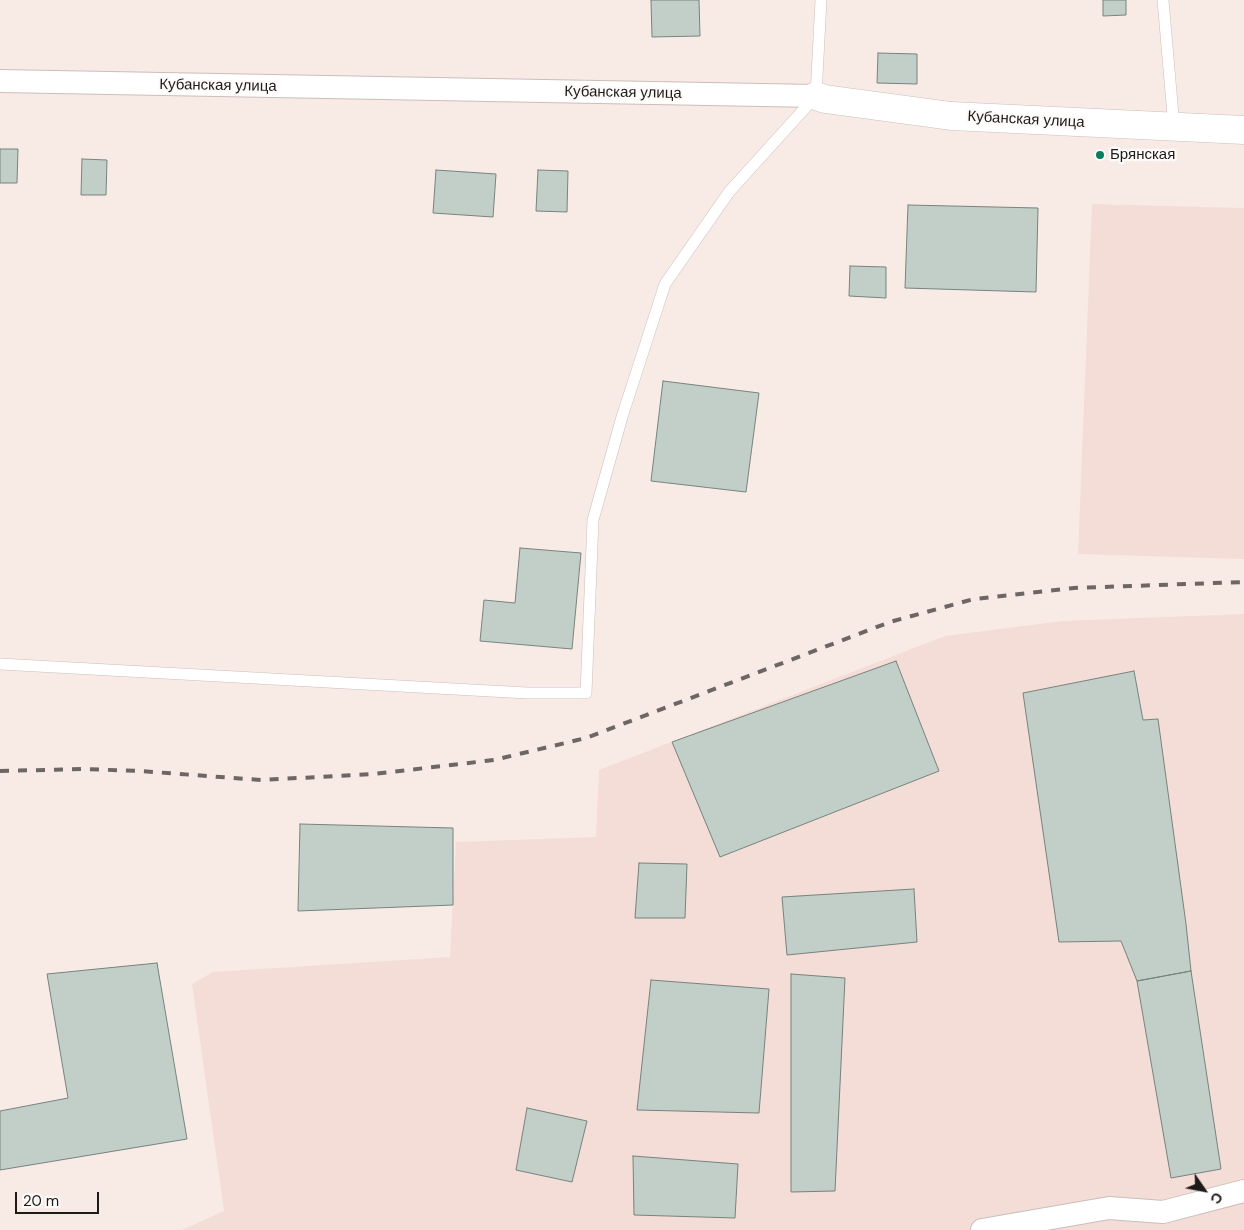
<!DOCTYPE html>
<meta charset="utf-8">
<style>
body{margin:0}
#map{position:relative;width:1244px;height:1230px;overflow:hidden;background:#f8ebe6;font-family:"DM Sans",sans-serif}
canvas{display:block}
.north{position:absolute;left:1179px;top:1165px;width:50px;height:50px;-webkit-text-stroke:4px #fdfafa;paint-order:stroke;rotate:123deg;font-size:14px;font-weight:700;line-height:20px;text-align:center;color:#1e1a18}
.north::after{content:'';display:block;margin:auto;width:18px;height:22px;background:#1e1a18;clip-path:polygon(50% 0,100% 100%,50% 72%,0 100%)}
.scale{position:absolute;left:15px;top:1192px;width:84px;height:22px;box-sizing:border-box;border:2px solid #1e1a18;border-top:0;padding-left:6px;font-size:15px;line-height:18px;white-space:nowrap;color:#1e1a18;-webkit-text-stroke:4px #fdfafa;paint-order:stroke}
</style>
<div id="map">
<canvas width="1244" height="1230"></canvas>
<div class="north">С</div>
<div class="scale">20 m</div>
</div>
<script>
const c = document.querySelector('canvas').getContext('2d');
c.lineJoin = 'round';
function fill(path, color) { c.fillStyle = color; c.fill(path, 'evenodd'); }
const toPath = rows => new Path2D(rows.map(r => 'M' + r).join(''));
function stroke(path, color, width, dash) { c.strokeStyle = color; c.lineWidth = width; c.lineCap = dash ? 'butt' : 'round'; c.setLineDash(dash || []); c.stroke(path); }
function drawText(font, color, halo, rows, align = 'center') {
  c.font = font + ' "DM Sans",sans-serif'; c.lineWidth = 4.5; c.setLineDash([]); c.textBaseline = 'middle'; c.strokeStyle = halo; c.fillStyle = color; for (const [text, x, y, turn = 0] of rows) {
    c.save(); c.translate(x, y); c.rotate((+turn || 0) * Math.PI / 180); c.textAlign = isNaN(turn) ? turn : align; if (halo) c.strokeText(text, 0, 0); c.fillText(text, 0, 0); c.restore();
  }
}
fill(toPath([
 [1092,204,1244,208,1244,559,1078,554],
 [1244,614,1244,1230,182,1230,224,1211,192,984,213,972,450,957,456,842,596,837,599,770,945,636,1062,621]
]), '#f3ddd6');
const building = toPath([
 [651,0,699,0,700,36,652,37,651,0],
 [1103,0,1126,0,1126,15,1103,16,1103,0],
 [878,53,917,54,917,84,877,83,878,53],
 [0,149,18,149,17,183,0,183,0,149],
 [82,159,107,160,106,195,81,195,82,159],
 [436,170,496,174,493,217,433,213,436,170],
 [538,170,568,171,567,212,536,211,538,170],
 [908,205,1038,208,1036,292,905,288,908,205],
 [850,266,886,267,886,298,849,296,850,266],
 [663,381,759,393,746,492,651,481,663,381],
 [520,548,581,553,572,649,480,641,484,600,515,603,520,548],
 [896,661,939,771,720,857,672,742,896,661],
 [1134,671,1143,720,1158,719,1186,924,1191,971,1137,981,1121,941,1059,942,1023,693,1134,671],
 [300,824,453,828,453,905,298,911,300,824],
 [639,863,687,864,685,918,635,918,639,863],
 [914,889,917,942,787,955,782,897,914,889],
 [157,963,187,1139,0,1170,0,1111,68,1098,47,974,157,963],
 [1191,971,1221,1169,1171,1178,1137,981,1191,971],
 [791,974,845,978,835,1191,791,1192,791,974],
 [651,980,769,989,759,1113,637,1110,651,980],
 [527,1108,587,1121,572,1182,516,1170,527,1108],
 [633,1156,738,1164,735,1218,634,1215,633,1156]
]);
fill(building, '#c2cfc9');
stroke(building, '#77837d', 1);
const service = toPath([
 [1163,0,1174,127],
 [0,664,527,693,586,693,593,520,622,417,665,284,729,192,816,96,821,0]
]);
const minor = toPath([
 [0,81,816,96],
 [982,1230,1109,1208,1163,1212,1244,1191]
]);
const secondary = toPath([
 [816,96,825,99,951,116,1244,130]
]);
stroke(service, '#cbbeba', 12);
stroke(minor, '#cbbeba', 24);
stroke(secondary, '#cbbeba', 29);
stroke(service, '#fff', 11);
stroke(minor, '#fff', 22);
stroke(secondary, '#fff', 28);
stroke(toPath([
 [0,771,83,769,140,771,261,780,374,774,494,760,586,738,890,622,974,599,1074,588,1244,582]
]), '#6d6663', 4, [9, 9]);
for (const [x, y, r, color] of [
 [1100,155,5,"#077e5b"]
]) { const dot = new Path2D(); dot.arc(x, y, r, 0, 2 * Math.PI); c.fillStyle = color; c.fill(dot); stroke(dot, '#fdfafa', 2); }
drawText('15px', '#1e1a18', '#fdfafa', [
 ["Кубанская улица",218,86,1],
 ["Кубанская улица",623,93,1],
 ["Кубанская улица",1026,120,3]
]);
drawText('15px', '#1e1a18', '#fdfafa', [
 ["Брянская",1110,155]
], 'left');
</script>
